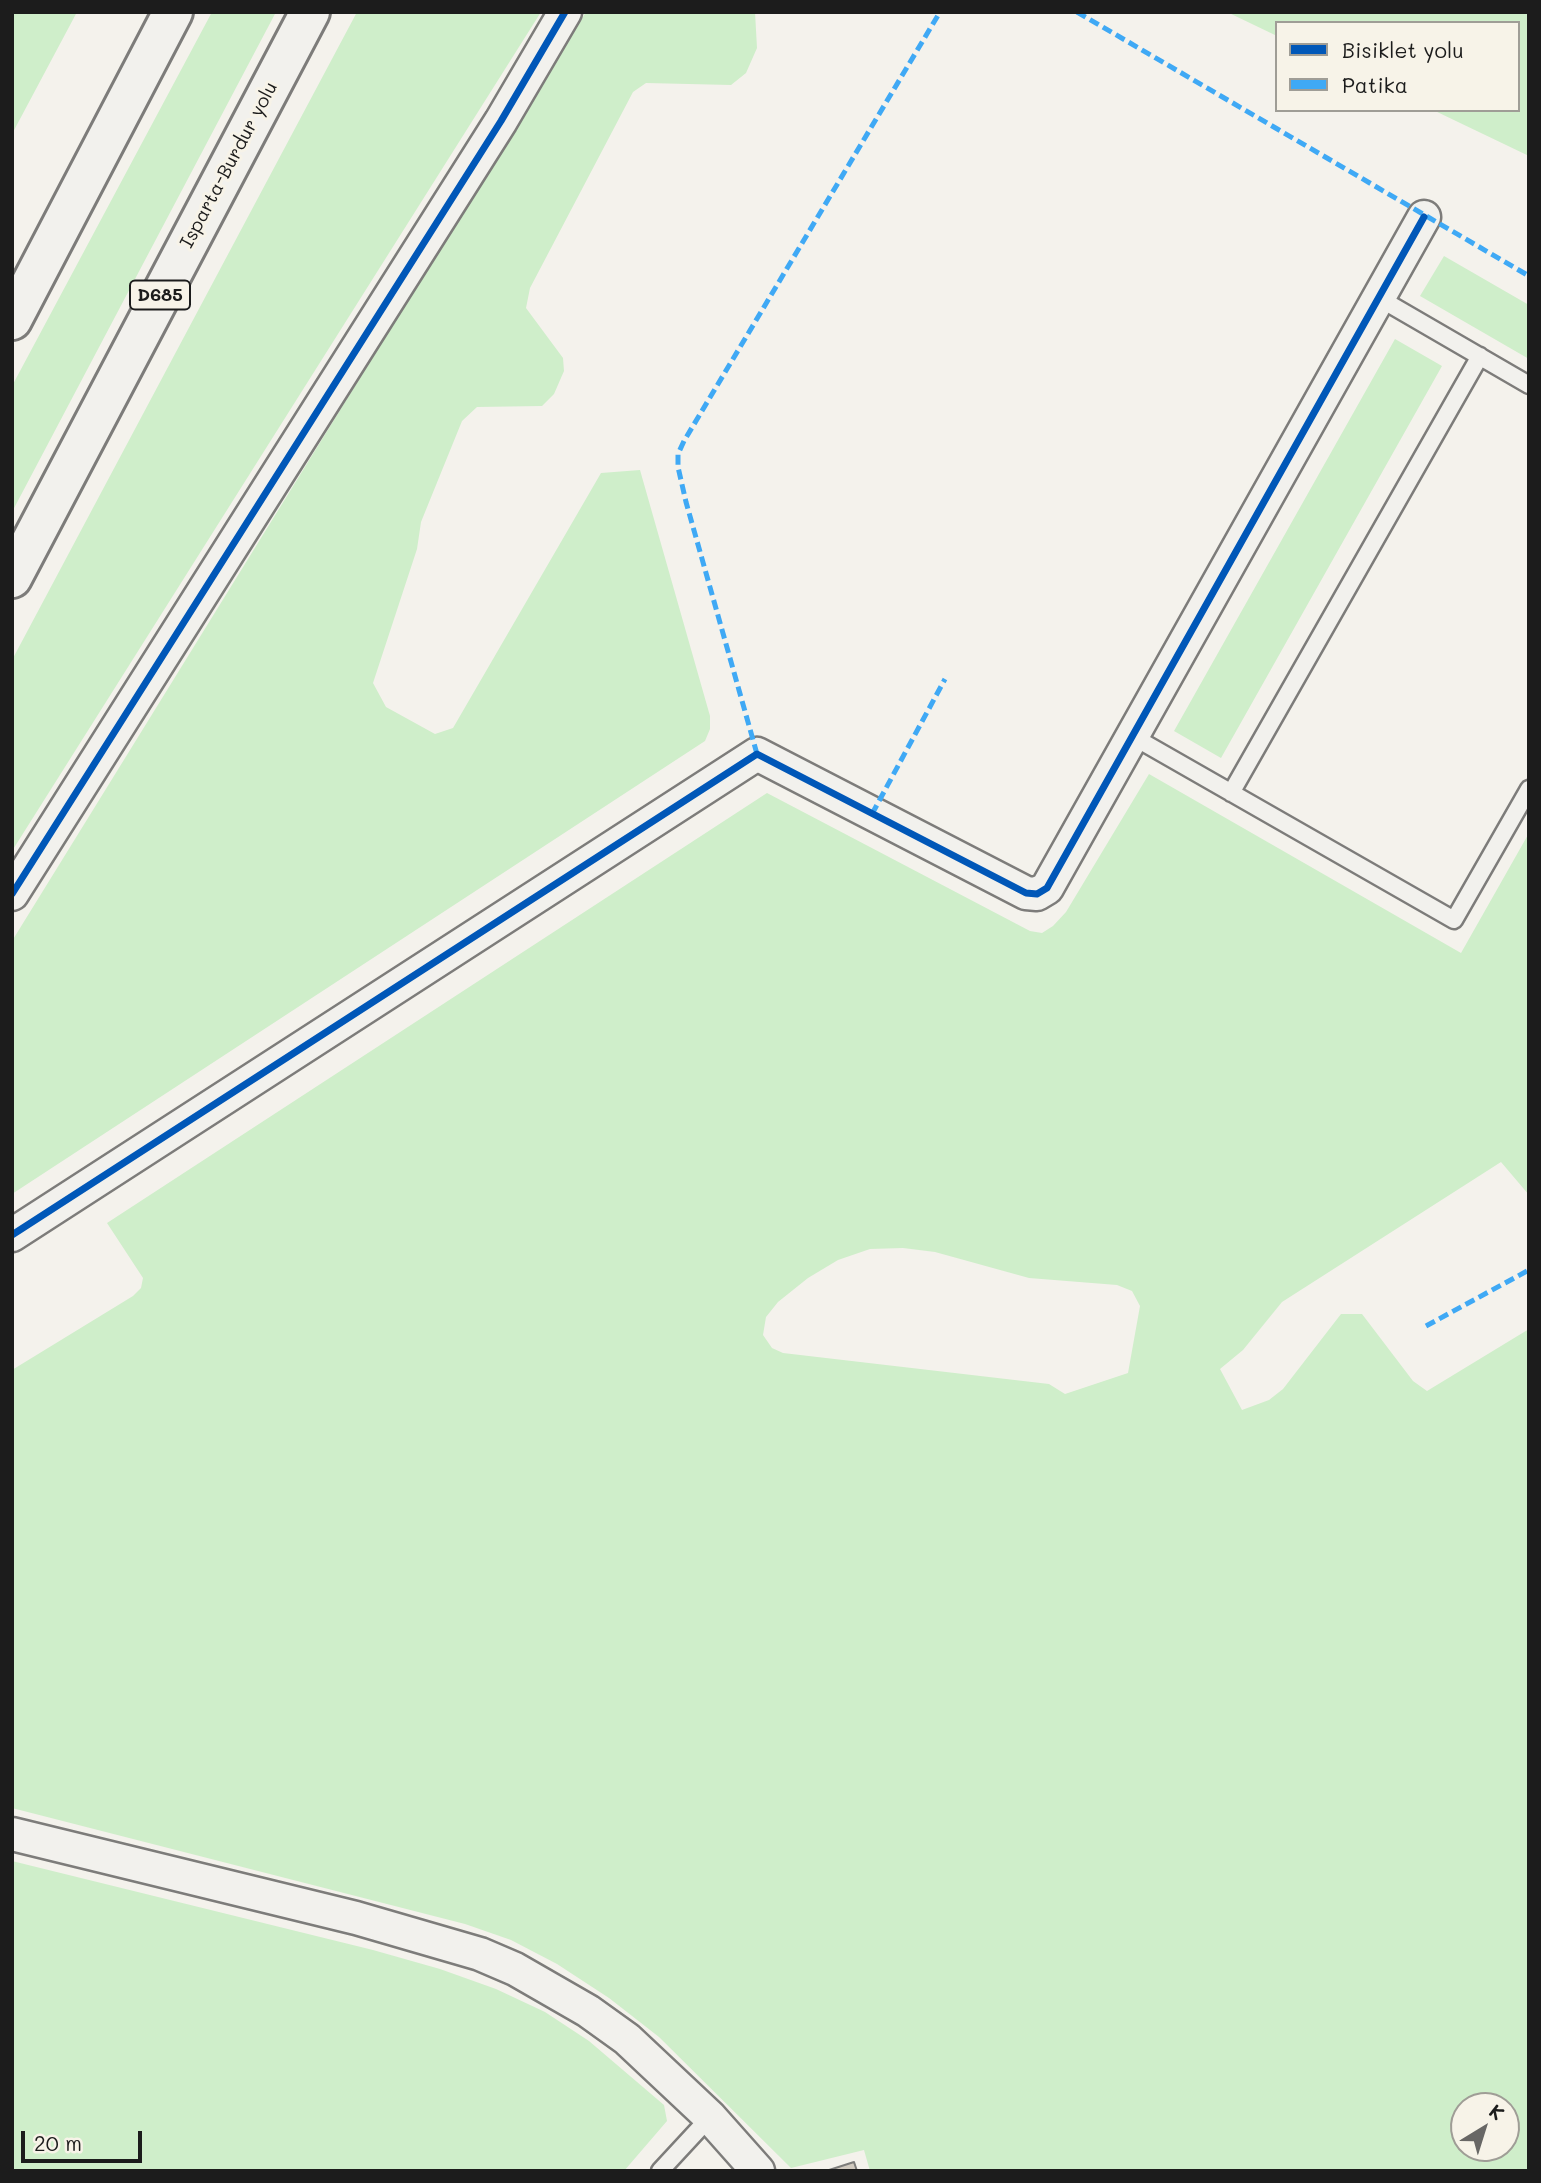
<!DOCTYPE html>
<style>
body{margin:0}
#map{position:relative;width:1541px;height:2183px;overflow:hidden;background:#f4f2ec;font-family:Mali,sans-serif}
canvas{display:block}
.frame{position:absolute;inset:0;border:14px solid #1c1c1c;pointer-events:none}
.legend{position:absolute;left:1275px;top:21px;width:245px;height:91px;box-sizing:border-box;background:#f7f3e8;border:2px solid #9f9d96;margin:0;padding:9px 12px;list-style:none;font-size:21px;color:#1c1c1c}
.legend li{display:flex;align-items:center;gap:14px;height:35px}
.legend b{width:35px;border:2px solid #9f9d96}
.north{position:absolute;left:1450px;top:2092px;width:70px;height:70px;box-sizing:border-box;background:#f7f3e8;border:2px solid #9f9d96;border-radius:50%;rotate:38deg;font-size:19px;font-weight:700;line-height:28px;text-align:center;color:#1c1c1c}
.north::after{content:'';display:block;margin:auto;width:24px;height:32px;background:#686765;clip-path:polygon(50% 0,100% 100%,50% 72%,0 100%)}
.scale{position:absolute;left:21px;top:2131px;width:121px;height:32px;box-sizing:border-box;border:4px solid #1c1c1c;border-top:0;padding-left:9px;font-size:21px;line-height:24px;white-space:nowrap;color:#1c1c1c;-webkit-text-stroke:5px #f7f3e8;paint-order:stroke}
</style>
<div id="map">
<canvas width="1541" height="2183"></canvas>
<div class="frame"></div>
<ul class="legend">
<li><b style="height:9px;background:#0057b8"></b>Bisiklet yolu</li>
<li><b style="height:9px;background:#3fa9f5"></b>Patika</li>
</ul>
<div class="north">K</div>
<div class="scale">20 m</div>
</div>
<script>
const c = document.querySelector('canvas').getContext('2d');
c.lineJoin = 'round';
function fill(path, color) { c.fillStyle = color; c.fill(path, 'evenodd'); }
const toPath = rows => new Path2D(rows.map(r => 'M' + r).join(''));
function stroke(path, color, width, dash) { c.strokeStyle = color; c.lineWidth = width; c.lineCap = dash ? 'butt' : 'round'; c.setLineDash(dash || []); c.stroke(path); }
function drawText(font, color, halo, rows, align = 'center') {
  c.font = font + ' Mali,sans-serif'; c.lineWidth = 6; c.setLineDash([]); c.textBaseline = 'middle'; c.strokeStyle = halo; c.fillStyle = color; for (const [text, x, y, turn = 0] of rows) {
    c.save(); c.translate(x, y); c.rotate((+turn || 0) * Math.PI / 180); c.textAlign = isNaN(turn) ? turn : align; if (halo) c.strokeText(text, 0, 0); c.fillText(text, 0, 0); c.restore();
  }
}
fill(toPath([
 [12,12,77,12,12,134],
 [212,12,276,12,12,512,12,386],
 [357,12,541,12,12,851,12,660],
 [586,12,755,12,757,48,746,73,731,85,646,83,633,92,530,288,526,308,563,358,564,371,554,394,542,406,477,407,462,421,421,522,417,549,373,683,386,707,435,734,453,728,601,473,640,470,710,716,710,729,705,741,12,1194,12,941],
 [1227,12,1529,12,1529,156,1433,110,1518,110,1518,23,1277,23,1277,36],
 [1444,256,1529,305,1529,359,1420,296],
 [1395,339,1442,366,1221,758,1174,731],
 [1149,774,1461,953,1529,833,1529,1195,1501,1162,1282,1302,1243,1350,1220,1369,1242,1410,1269,1400,1283,1389,1341,1314,1362,1314,1413,1381,1427,1391,1529,1329,1529,2171,870,2171,864,2150,791,2168,659,2037,609,1998,557,1964,511,1940,465,1924,12,1808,12,1370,133,1296,141,1288,143,1278,107,1223,767,793,1030,931,1042,933,1053,926,1066,912],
 [903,1248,935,1252,1029,1278,1117,1285,1132,1291,1140,1306,1128,1373,1065,1394,1049,1384,783,1353,772,1348,763,1335,766,1317,778,1302,808,1278,838,1260,870,1249],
 [1464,2106,1506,2106,1506,2148,1464,2148],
 [12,1861,373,1950,440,1969,496,1989,545,2012,589,2041,664,2105,667,2121,624,2171,12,2171]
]), '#cfeeca');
const building = toPath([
 [854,2162,857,2171,826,2171,854,2162]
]);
fill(building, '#d1cabf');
stroke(building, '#7d7c7a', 2);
const lane = toPath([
 [1379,298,1529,385],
 [1132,736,1454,920,1529,789],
 [1231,793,1480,356],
 [660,2171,710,2117]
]);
const street = toPath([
 [12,894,501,121,565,12],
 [12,1235,757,754,1026,893,1037,894,1047,888,1424,217],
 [12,1834,356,1918,480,1954,515,1969,588,2011,627,2039,710,2117,758,2171]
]);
const highway = toPath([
 [12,320,173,12],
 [12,578,310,12]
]);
stroke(lane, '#7d7c7a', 21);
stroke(street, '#7d7c7a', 37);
stroke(highway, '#7d7c7a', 44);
stroke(lane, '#f2f1ed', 16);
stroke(street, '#f2f1ed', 32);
stroke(highway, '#f2f1ed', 38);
stroke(toPath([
 [1077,12,1529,276],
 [757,754,686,502,678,467,678,454,684,441,940,12],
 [872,814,945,679],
 [1426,1326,1529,1270]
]), '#3fa9f5', 5, [10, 5]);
stroke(toPath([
 [12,894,501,121,565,12],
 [12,1235,757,754,1026,893,1037,894,1047,888,1424,217]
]), '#0057b8', 7);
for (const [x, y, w] of [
 [160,295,60]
]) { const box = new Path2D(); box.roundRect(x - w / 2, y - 14.5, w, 29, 5); c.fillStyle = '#f7f3e8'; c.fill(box); stroke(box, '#1c1c1c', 2); }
drawText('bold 18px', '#1c1c1c', null, [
 ["D685",160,295]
]);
drawText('19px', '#1c1c1c', '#f7f3e8', [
 ["Isparta-Burdur yolu",229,165,-62]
]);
</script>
